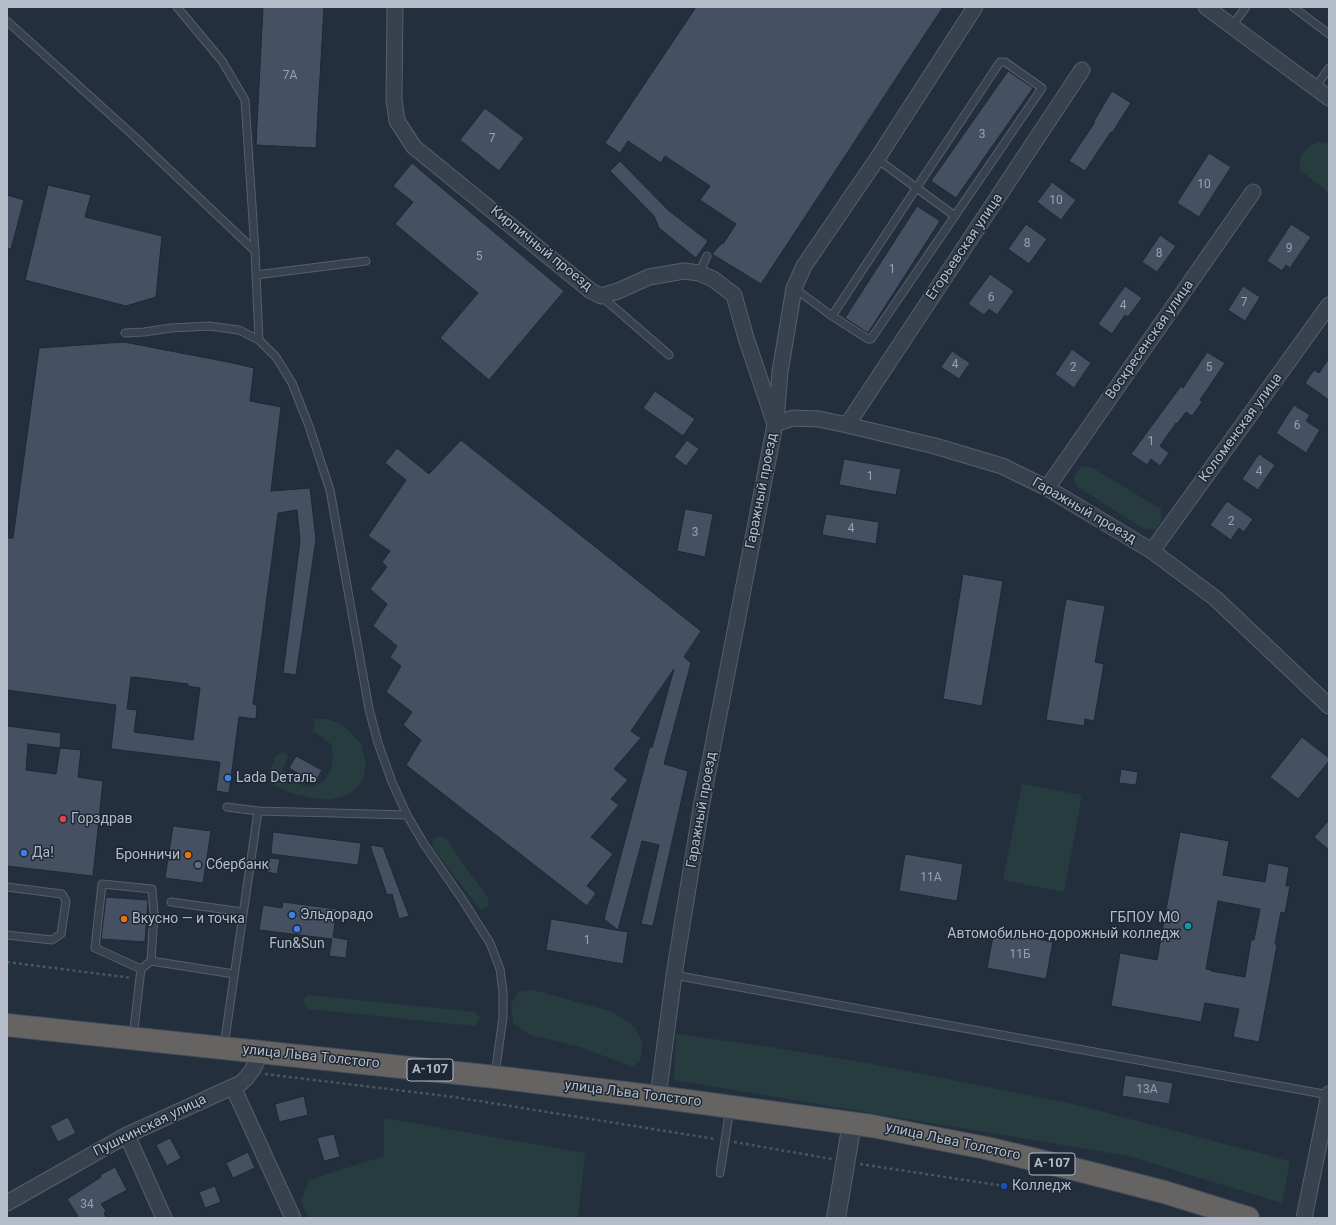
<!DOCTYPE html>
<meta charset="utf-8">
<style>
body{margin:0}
#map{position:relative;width:1336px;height:1225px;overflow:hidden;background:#242f3e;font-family:Roboto,sans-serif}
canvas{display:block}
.frame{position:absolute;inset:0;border:8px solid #b4bcc9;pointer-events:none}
</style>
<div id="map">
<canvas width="1336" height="1225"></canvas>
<div class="frame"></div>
</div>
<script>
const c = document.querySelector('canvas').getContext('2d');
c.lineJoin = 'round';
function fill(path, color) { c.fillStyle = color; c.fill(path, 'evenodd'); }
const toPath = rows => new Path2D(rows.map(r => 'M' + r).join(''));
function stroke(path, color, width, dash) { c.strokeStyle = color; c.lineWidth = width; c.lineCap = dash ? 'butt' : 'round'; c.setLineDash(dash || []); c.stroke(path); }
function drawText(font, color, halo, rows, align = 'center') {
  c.font = font + ' Roboto,sans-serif'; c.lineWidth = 3; c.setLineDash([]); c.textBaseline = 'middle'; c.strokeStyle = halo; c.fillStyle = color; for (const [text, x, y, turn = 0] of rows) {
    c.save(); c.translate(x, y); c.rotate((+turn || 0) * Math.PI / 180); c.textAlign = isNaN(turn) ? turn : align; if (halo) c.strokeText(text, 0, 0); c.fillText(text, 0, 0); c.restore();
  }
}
fill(toPath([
 [1318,142,1329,144,1329,193,1300,170,1300,156,1308,147],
 [1084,466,1093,468,1161,509,1161,521,1156,530,1144,529,1076,486,1074,477,1078,470],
 [315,719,327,719,338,723,347,729,361,744,366,763,364,777,357,787,349,795,330,800,311,798,290,793,274,785,269,772,276,755,283,752,289,756,282,770,285,777,302,785,313,787,324,781,331,769,333,758,332,745,313,731],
 [1022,784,1082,795,1064,892,1003,880],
 [438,836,446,839,489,900,488,906,483,909,478,907,432,847,433,839],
 [534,990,613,1012,635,1027,643,1044,640,1061,632,1067,581,1047,530,1035,513,1023,511,1004,519,992],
 [308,995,475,1012,480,1018,477,1024,474,1026,308,1009,302,1000],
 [676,1034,764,1046,872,1064,1069,1103,1290,1161,1282,1203,1128,1156,674,1080],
 [384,1118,585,1153,578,1218,309,1218,301,1201,309,1180,384,1156]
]), '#263c3f');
const building = toPath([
 [263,7,324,7,316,148,256,145,263,7],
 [696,7,943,7,761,284,712,254,722,243,723,244,736,224,700,200,710,186,665,156,661,163,628,141,620,153,605,143,696,7],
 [1008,71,1033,88,956,198,931,181,1008,71],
 [1112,91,1131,103,1112,133,1111,132,1085,171,1069,161,1095,122,1094,121,1112,91],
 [485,108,524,138,499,171,460,140,485,108],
 [1209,153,1231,167,1199,217,1177,203,1209,153],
 [620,161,668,210,708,241,696,258,659,228,654,216,610,171,620,161],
 [412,163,564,291,489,380,440,338,478,293,395,224,413,202,393,186,412,163],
 [1052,182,1076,200,1061,220,1037,202,1052,182],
 [48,185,91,195,85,217,162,236,156,297,126,306,25,280,48,185],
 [7,195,24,200,11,249,7,248,7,195],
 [917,206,940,221,868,333,845,318,917,206],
 [1026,224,1047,239,1029,264,1008,249,1026,224],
 [1291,224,1311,237,1290,268,1286,265,1282,271,1267,261,1291,224],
 [1160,235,1176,246,1157,272,1142,262,1160,235],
 [990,274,1014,291,997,315,989,309,984,315,968,304,990,274],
 [1125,286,1142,298,1128,317,1125,315,1112,334,1098,324,1125,286],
 [1243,286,1260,297,1245,321,1228,310,1243,286],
 [124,342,233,363,254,368,250,401,281,407,271,491,310,488,316,539,296,675,283,673,300,541,297,510,278,513,253,704,257,705,256,719,239,717,229,793,216,791,220,763,219,762,111,749,116,705,7,690,7,538,13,538,39,348,124,342],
 [131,677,133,678,134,677,188,684,188,686,200,688,193,740,134,732,137,710,127,709,131,677],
 [1072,349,1091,363,1074,388,1055,374,1072,349],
 [952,351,970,363,959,379,941,367,952,351],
 [1207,352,1225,363,1200,400,1202,402,1192,416,1186,412,1177,424,1176,423,1160,446,1169,453,1160,466,1151,459,1147,465,1131,454,1181,386,1183,388,1207,352],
 [1329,358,1329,400,1305,383,1314,370,1319,373,1329,358],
 [655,391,695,419,683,436,643,408,655,391],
 [1294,405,1310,415,1306,421,1320,430,1306,453,1276,433,1294,405],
 [461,440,701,631,684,657,691,663,664,764,688,771,653,926,641,924,659,845,642,841,618,930,604,919,650,746,652,748,674,669,631,731,641,738,614,769,628,780,611,799,619,805,591,837,613,854,587,886,596,893,587,906,406,765,421,740,403,725,412,712,386,692,401,666,390,657,397,646,373,626,387,604,370,589,387,567,382,562,390,551,368,536,406,480,385,463,397,448,429,474,461,440],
 [687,440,699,449,686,466,674,457,687,440],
 [1259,454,1275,465,1258,490,1242,479,1259,454],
 [844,459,901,469,896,495,839,485,844,459],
 [1227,501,1253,519,1244,532,1239,528,1231,540,1210,525,1227,501],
 [685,509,713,514,705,557,677,551,685,509],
 [826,514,879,522,876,544,822,535,826,514],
 [963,574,1003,581,982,706,943,699,963,574],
 [1066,599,1105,606,1095,662,1104,664,1094,721,1085,719,1084,726,1046,720,1066,599],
 [7,726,61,733,60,748,81,750,78,777,103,781,93,876,7,866,7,726],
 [28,744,60,748,56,774,26,770,28,744],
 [1302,737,1329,758,1329,761,1298,799,1270,777,1302,737],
 [296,756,322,770,315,783,289,768,296,756],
 [1121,769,1138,772,1136,785,1119,783,1121,769],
 [1329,820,1329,850,1314,837,1329,820],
 [173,826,211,831,203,883,165,878,173,826],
 [273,832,361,843,358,865,271,854,273,832],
 [1180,832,1229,841,1223,875,1265,882,1268,863,1289,867,1286,886,1290,886,1285,913,1281,912,1275,944,1277,945,1259,1042,1233,1037,1239,1009,1205,1003,1201,1022,1111,1006,1120,953,1157,960,1180,832],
 [1218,901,1260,909,1254,940,1251,940,1245,977,1211,971,1211,970,1206,969,1218,901],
 [370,845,383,847,409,916,399,919,392,894,387,895,370,845],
 [905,854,963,864,957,901,899,891,905,854],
 [269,858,280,859,277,874,267,872,269,858],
 [106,897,148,900,145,942,101,939,106,897],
 [283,902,337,909,333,937,348,940,346,958,329,956,332,939,259,930,263,905,282,908,283,902],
 [551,919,628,932,623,964,546,950,551,919],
 [994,931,1053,942,1046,979,987,968,994,931],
 [1125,1075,1173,1083,1169,1104,1122,1096,1125,1075],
 [304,1096,308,1115,279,1122,275,1104,304,1096],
 [68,1117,76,1133,58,1142,50,1126,68,1117],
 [334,1134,340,1157,324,1161,317,1138,334,1134],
 [170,1138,181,1158,167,1166,156,1145,170,1138],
 [248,1152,255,1168,233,1178,226,1163,248,1152],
 [115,1167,127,1190,101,1204,106,1211,104,1213,106,1218,79,1218,67,1199,101,1177,100,1175,115,1167],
 [215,1186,221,1202,205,1208,199,1192,215,1186]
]);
fill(building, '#455162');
stroke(building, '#1f2835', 1);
const service = toPath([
 [177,7,222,61,245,100,255,251],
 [1293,7,1329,34],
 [7,21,136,138,255,251,259,340],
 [1232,26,1246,7],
 [1315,88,1329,68],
 [877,159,955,216],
 [699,273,707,256],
 [256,275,366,261],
 [794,288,832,316,917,187,1000,62,1005,62,1042,88,871,339,868,339,832,316],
 [601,296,669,355],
 [125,333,144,332,171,328,209,326,239,330,259,340,276,357,292,383,309,426,330,490,369,709,378,743,392,782,407,815,424,844,462,899,490,943,500,969,503,992,503,1017,495,1075],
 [227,807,258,811,407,815],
 [7,887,62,894,66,901,61,934,52,940,7,935],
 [171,902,243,912],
 [141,969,95,948,102,884,152,889,154,913,151,961],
 [674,975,1329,1095],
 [133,1037,141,969,151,961,234,974],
 [224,1046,258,811],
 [720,1173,730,1108]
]);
const minor = toPath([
 [395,7,394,100,397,121,414,147,591,291,601,296,618,291,649,277,684,271,699,273,713,279,734,295,746,338,775,424],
 [1206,7,1329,98],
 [776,421,780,372,794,288,804,266,877,159,975,7],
 [847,425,1082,70],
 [1047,488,1253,192],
 [1152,551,1329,305],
 [233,1087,293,1218],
 [658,1097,674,975,701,808,775,424,793,418,819,419,847,425,935,446,1002,466,1047,488,1152,551,1215,598,1329,706],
 [127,1135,164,1218],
 [7,1203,127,1135,241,1083,247,1077,253,1069,257,1061,258,1051],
 [1304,1218,1329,1094]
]);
const tertiary = toPath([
 [836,1218,852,1123]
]);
const trunk = toPath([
 [7,1025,495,1077,658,1097,872,1126,986,1148,1078,1170,1164,1192,1248,1218]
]);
stroke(service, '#565f6c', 9);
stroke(minor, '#565f6c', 17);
stroke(tertiary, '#565f6c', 20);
stroke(trunk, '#434c59', 24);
stroke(toPath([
 [7,962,132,978],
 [265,1074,454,1097,715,1139],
 [734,1142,832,1159],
 [860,1164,1004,1186]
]), '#44595c', 2.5, [3, 3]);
stroke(service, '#38414e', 7);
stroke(minor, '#38414e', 15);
stroke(tertiary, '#38414e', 18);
stroke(trunk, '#656462', 22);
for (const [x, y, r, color] of [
 [228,778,4,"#3f7fe0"],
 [63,819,4,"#e0444e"],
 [24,853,4,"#3f7fe0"],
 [188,855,4,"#e8710a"],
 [198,865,4,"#5c6f8a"],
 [292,915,4,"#3f7fe0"],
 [124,919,4,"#e8710a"],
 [1188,926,4,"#0f9aa8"],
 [297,929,4,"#3f7fe0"],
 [1004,1186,4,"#1a4fb4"]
]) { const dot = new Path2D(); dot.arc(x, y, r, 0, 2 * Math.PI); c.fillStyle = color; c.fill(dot); stroke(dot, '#1d2633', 1.5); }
drawText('12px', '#98a1af', null, [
 ["7А",290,76],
 ["3",982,135],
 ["7",492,139],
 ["10",1204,185],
 ["10",1056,201],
 ["8",1027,244],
 ["9",1289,249],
 ["8",1159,254],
 ["5",479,257],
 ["1",892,270],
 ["6",991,298],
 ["7",1244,303],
 ["4",1123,306],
 ["4",955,365],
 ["2",1073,368],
 ["5",1209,368],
 ["6",1297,426],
 ["1",1151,442],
 ["4",1259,472],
 ["1",870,477],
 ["2",1231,522],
 ["4",851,529],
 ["3",695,533],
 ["11А",931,878],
 ["1",587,941],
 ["11Б",1020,955],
 ["13А",1147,1090],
 ["34",87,1205]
]);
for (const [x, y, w] of [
 [430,1070,46],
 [1052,1164,46]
]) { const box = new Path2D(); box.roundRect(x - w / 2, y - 11, w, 22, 3); c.fillStyle = '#1d2633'; c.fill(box); stroke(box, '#b4bcc9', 1); }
drawText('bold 13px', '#b4bcc9', null, [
 ["А-107",430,1070],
 ["А-107",1052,1164]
]);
drawText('14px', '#b4bcc9', '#1d2633', [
 ["Егорьевская улица",965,247,-56],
 ["Кирпичный проезд",541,249,39],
 ["Воскресенская улица",1150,340,-55],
 ["Коломенская улица",1241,428,-54],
 ["Гаражный проезд",762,491,-79],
 ["Гаражный проезд",1084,511,30],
 ["Гаражный проезд",702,810,-80],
 ["улица Льва Толстого",311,1057,6],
 ["улица Льва Толстого",633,1094,7],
 ["Пушкинская улица",150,1126,-26],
 ["улица Льва Толстого",953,1142,12]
]);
drawText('14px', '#b4bcc9', '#1d2633', [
 ["Lada Dеталь",236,778],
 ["Горздрав",71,819],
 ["Да!",32,853],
 ["Бронничи",180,855,"right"],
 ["Сбербанк",206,865],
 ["Эльдорадо",300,915],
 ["ГБПОУ МО",1180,918,"right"],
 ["Автомобильно-дорожный колледж",1180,934,"right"],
 ["Вкусно — и точка",132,919],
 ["Fun&Sun",297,944,"center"],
 ["Колледж",1012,1186]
], 'left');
</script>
